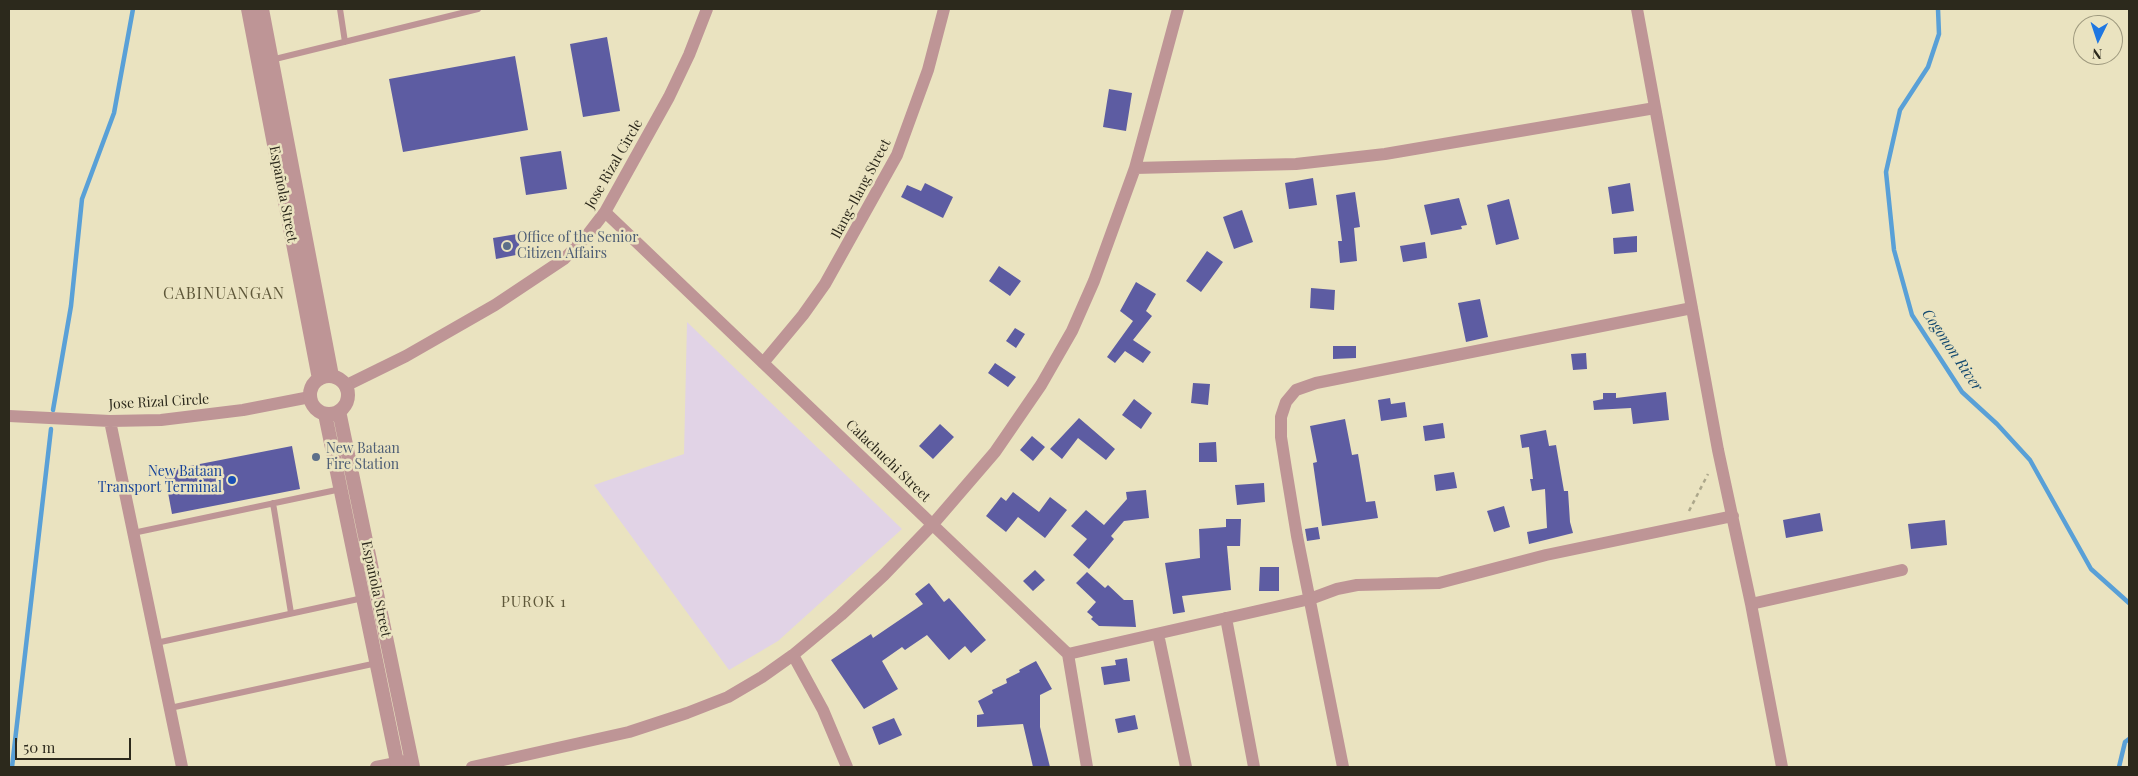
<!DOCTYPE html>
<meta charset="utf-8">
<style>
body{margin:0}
#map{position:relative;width:2138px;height:776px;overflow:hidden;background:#eae3c0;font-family:"Playfair Display",serif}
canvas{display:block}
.frame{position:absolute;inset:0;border:10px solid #2c291c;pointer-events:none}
.north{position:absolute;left:2073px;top:15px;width:50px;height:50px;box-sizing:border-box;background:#eae3c0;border:1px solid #9e997e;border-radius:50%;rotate:184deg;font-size:14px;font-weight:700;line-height:20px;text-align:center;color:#2c291c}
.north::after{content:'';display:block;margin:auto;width:18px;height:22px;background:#1f77e1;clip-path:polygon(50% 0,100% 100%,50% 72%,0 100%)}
.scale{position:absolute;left:15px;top:738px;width:116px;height:22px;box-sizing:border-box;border:2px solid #2c291c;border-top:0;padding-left:6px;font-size:15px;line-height:18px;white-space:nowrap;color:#2c291c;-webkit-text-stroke:4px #eae3c0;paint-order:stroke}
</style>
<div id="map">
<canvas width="2138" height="776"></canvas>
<div class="frame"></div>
<div class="north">N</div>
<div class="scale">50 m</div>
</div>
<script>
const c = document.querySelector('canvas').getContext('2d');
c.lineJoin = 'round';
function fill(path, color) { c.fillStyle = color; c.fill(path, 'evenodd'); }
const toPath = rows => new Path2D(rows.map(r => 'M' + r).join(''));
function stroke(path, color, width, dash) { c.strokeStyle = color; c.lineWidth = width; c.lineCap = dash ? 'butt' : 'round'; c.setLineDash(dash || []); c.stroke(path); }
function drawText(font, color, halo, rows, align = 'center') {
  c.font = font + ' "Playfair Display",serif'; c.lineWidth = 5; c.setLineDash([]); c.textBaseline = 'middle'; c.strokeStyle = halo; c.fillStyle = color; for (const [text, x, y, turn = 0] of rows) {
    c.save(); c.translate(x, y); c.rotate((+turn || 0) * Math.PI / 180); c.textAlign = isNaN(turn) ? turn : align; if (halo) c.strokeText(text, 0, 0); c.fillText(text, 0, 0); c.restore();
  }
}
fill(toPath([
 [687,322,902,529,778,641,729,670,594,485,684,454]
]), '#e1d3e6');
stroke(toPath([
 [1938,9,1939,34,1928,67,1900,110,1886,172,1894,250,1912,315,1962,392,1997,424,2030,460,2091,569,2129,603],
 [53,410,71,306,82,199,114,113,133,9],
 [12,767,51,429],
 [2119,767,2125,742,2129,739]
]), '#59a0d7', 4.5);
fill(toPath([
 [607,37,620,111,583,117,570,44],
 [515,56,528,130,403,152,389,79],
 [1109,89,1132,93,1126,131,1103,127],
 [561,151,567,189,526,195,520,157],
 [1313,178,1317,205,1289,209,1285,183],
 [925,183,953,197,943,218,901,197,907,185,921,191],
 [1630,183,1634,211,1612,214,1608,187],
 [1355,192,1360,227,1354,228,1357,261,1340,263,1338,241,1342,241,1336,195],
 [1459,198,1467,225,1461,226,1462,229,1431,235,1424,205],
 [1509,199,1519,239,1496,245,1487,205],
 [1242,210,1253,242,1234,249,1223,217],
 [517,234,521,254,496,259,493,238],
 [1637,236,1637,252,1614,254,1613,238],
 [1425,242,1427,258,1403,262,1400,246],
 [1207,251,1223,262,1201,292,1186,281],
 [999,266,1021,281,1010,296,989,281],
 [1136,282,1156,294,1146,311,1152,316,1133,340,1151,352,1143,363,1125,351,1115,363,1107,357,1133,321,1120,311],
 [1311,288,1335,290,1334,310,1310,308],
 [1480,299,1488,337,1466,342,1458,303],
 [1015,328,1025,334,1016,348,1006,341],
 [1333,346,1356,346,1356,358,1333,359],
 [1586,353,1587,369,1573,370,1571,354],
 [995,363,1016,377,1008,387,988,373],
 [1193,383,1210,384,1208,405,1191,403],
 [1666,392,1669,420,1633,424,1631,408,1594,410,1593,401,1603,399,1603,393,1616,393,1616,398],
 [1390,398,1391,404,1405,402,1407,417,1381,421,1378,400],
 [1134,399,1152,413,1141,429,1122,415],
 [1079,418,1115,449,1106,460,1078,438,1062,459,1050,449],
 [1345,419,1352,455,1358,454,1366,502,1375,501,1378,518,1322,526,1313,463,1317,462,1310,426],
 [1443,423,1445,438,1425,441,1423,426],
 [940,424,954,437,933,459,919,446],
 [1546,430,1549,446,1556,445,1564,491,1568,491,1570,522,1573,533,1529,544,1527,532,1547,528,1545,489,1532,491,1530,479,1533,479,1529,447,1522,448,1520,435],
 [1032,436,1045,447,1033,461,1020,450],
 [1216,442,1217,462,1199,462,1199,443],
 [292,446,300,489,172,514,164,471],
 [1454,472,1457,488,1436,491,1434,475],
 [1264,483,1265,502,1237,505,1235,485],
 [1146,490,1149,518,1124,521,1111,536,1114,539,1089,569,1073,555,1087,539,1071,526,1086,510,1104,525,1127,499,1126,492],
 [1013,492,1039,512,1050,497,1067,510,1045,538,1018,517,1006,532,986,516,1001,497,1006,501],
 [1504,506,1510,527,1494,532,1487,511],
 [1820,513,1823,531,1786,538,1783,520],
 [1226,519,1241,519,1240,546,1227,546,1231,590,1182,596,1185,612,1173,614,1165,563,1200,558,1199,529,1226,527],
 [1945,520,1947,545,1911,549,1908,524],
 [1318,527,1320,539,1307,541,1305,529],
 [1260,567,1279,567,1279,591,1259,591],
 [1035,570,1045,580,1033,591,1023,581],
 [1087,572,1105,588,1108,585,1124,600,1133,600,1136,627,1099,626,1091,619,1093,617,1087,612,1096,602,1076,583],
 [929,583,944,602,949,598,986,640,971,653,965,646,949,660,927,635,905,650,902,647,882,661,898,689,864,709,831,660,871,634,873,638,923,604,915,594],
 [1127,658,1130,681,1104,685,1101,667,1116,665,1115,660],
 [1036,661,1052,689,1040,695,1040,727,1050,767,1033,767,1023,724,977,727,977,715,984,714,978,701,993,693,992,690,1007,683,1006,679,1020,672,1019,670],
 [1135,715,1138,729,1118,733,1115,719],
 [894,718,902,735,879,745,872,727]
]), '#5d5ca2');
stroke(toPath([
 [1689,511,1708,474]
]), '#aca78b', 2.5, [4, 4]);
stroke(toPath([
 [340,9,345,42],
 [271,60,478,9],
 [273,503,291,613],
 [133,533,341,489],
 [156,643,363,598],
 [170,708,377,663]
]), '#be9596', 6);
stroke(toPath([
 [1637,9,1718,450,1751,604,1782,767],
 [1135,168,1296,164,1385,154,1655,108],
 [605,212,1068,654,1087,767],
 [763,363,803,315,825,284,897,155,928,70,944,9],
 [345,386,406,356,495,305,564,259,585,238,605,212,669,97,689,55,707,9],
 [9,416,110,421,161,420,243,410,310,397],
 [110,421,182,767],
 [1751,604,1902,570],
 [1226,618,1254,767],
 [1158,634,1186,767],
 [1068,654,1310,599,1337,589,1357,585,1439,583,1546,555,1733,516],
 [793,655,823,710,847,767],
 [376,767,411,760],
 [472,767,629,732,687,713,728,697,762,677,793,655,841,615,884,575,933,524,995,452,1041,385,1072,331,1094,281,1135,168,1178,9],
 [1343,767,1297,536,1286,469,1281,437,1281,417,1286,402,1296,390,1316,383,1692,308]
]), '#be9596', 12);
stroke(toPath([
 [248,9,319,379],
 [262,9,332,376],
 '310 395a19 19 0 1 1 38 0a19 19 0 1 1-38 0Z',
 [339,411,413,767],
 [325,414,398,767]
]), '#be9596', 14);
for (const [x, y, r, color] of [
 [507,246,5,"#5c6f8a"],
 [316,457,5,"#5c6f8a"],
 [232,480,5,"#1a4fb4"]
]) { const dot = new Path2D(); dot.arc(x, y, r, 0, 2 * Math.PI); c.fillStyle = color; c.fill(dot); stroke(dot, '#eae3c0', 2); }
drawText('14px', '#2c291c', '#eae3c0', [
 ["Jose Rizal Circle",614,164,-60],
 ["Ilang-Ilang Street",861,189,-62],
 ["Española Street",283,194,79],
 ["Jose Rizal Circle",159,402,-3],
 ["Calachuchi Street",888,461,44],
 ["Española Street",376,589,78]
]);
drawText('14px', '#4e5e75', '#eae3c0', [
 ["Office of the Senior",517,238],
 ["Citizen Affairs",517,254],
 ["New Bataan",326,449],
 ["Fire Station",326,465]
], 'left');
drawText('14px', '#164399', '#eae3c0', [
 ["New Bataan",222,472],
 ["Transport Terminal",222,488]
], 'right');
drawText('italic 15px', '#154a6f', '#eae3c0', [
 ["Cogonon River",1952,350,56]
]);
c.letterSpacing = '1px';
drawText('15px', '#5e5739', '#eae3c0', [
 ["PUROK 1",534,602]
]);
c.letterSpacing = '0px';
c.letterSpacing = '1px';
drawText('16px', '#5e5739', '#eae3c0', [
 ["CABINUANGAN",224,294]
]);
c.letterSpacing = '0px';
</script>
